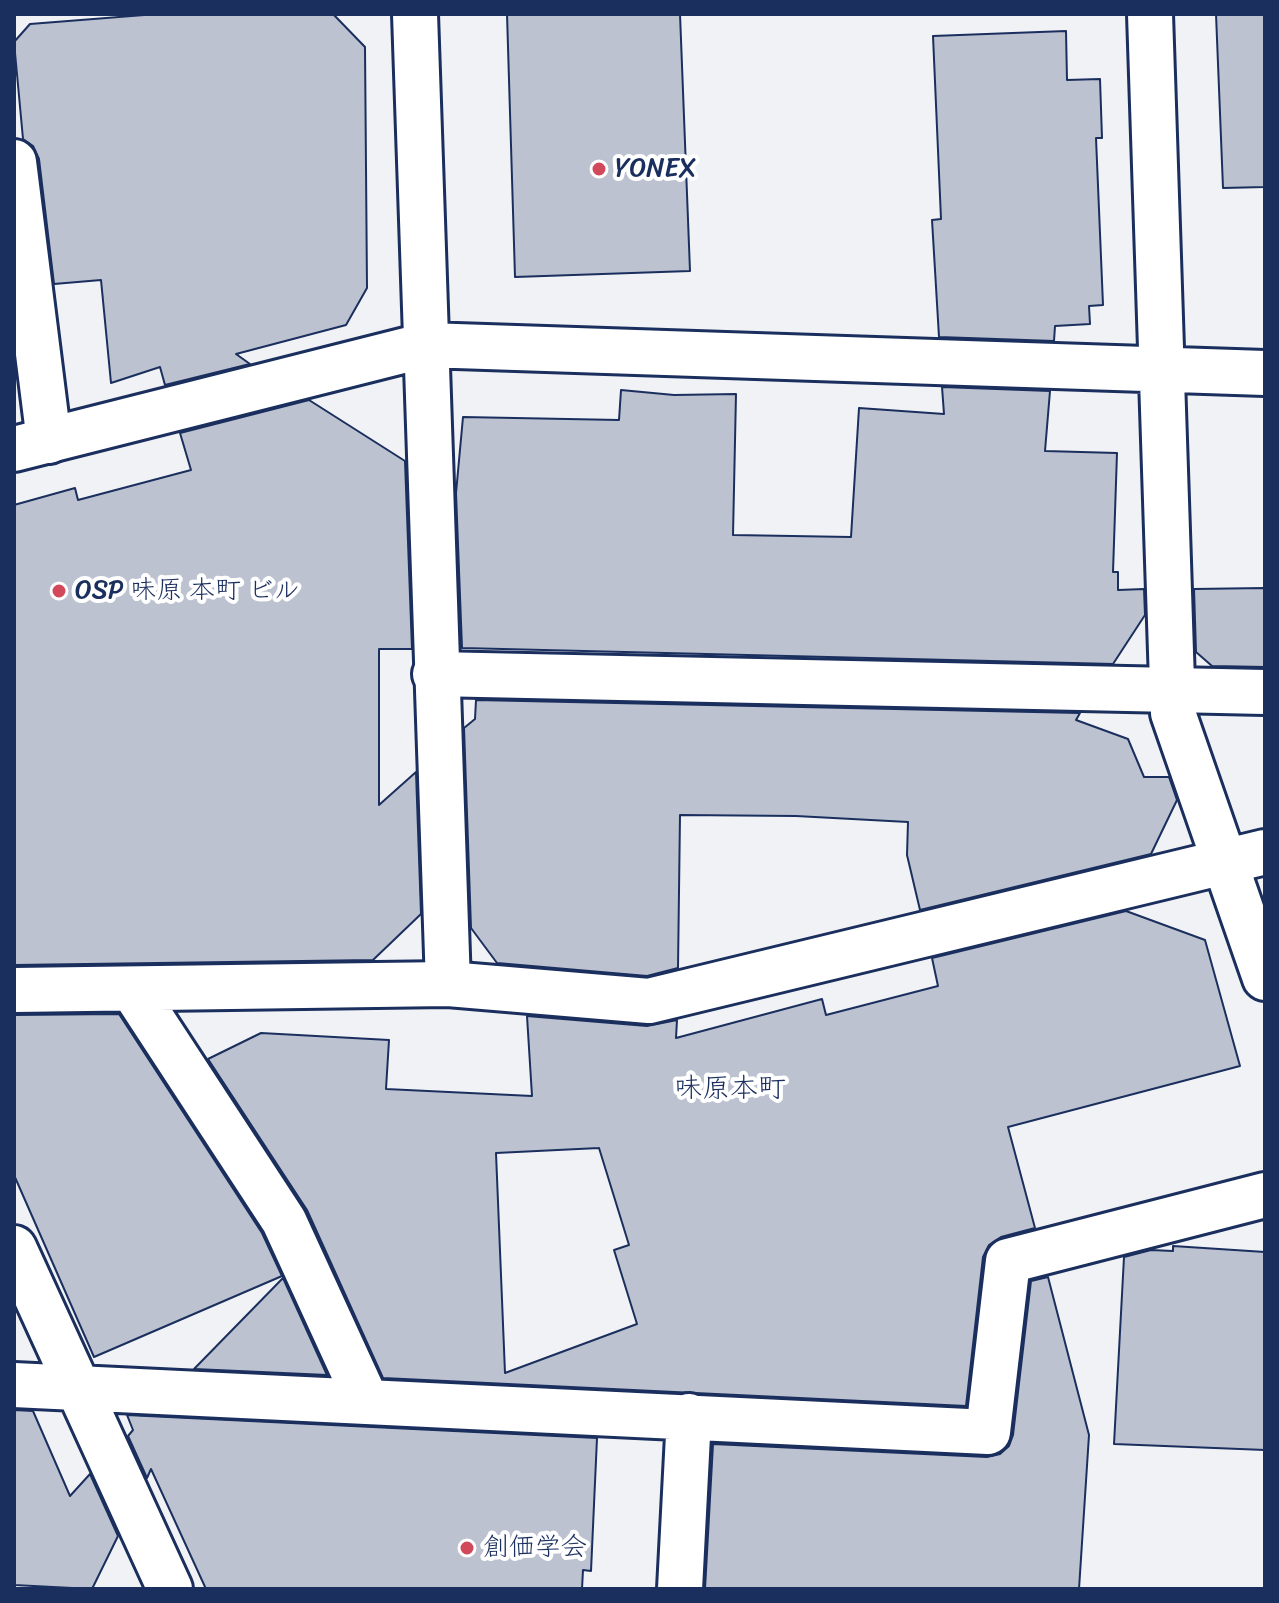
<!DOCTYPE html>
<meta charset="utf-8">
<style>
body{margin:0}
#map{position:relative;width:1279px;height:1603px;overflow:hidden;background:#f1f2f5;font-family:Sriracha,sans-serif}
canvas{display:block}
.frame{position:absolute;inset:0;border:16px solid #1b2f5e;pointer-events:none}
</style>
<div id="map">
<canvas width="1279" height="1603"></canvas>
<div class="frame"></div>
</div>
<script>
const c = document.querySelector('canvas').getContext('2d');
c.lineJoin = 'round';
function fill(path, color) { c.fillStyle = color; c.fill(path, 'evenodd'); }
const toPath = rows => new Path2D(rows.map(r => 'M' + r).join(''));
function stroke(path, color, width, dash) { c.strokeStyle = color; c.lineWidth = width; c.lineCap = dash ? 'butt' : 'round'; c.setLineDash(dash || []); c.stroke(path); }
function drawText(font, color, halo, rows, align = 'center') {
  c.font = font + ' Sriracha,"Klee One",sans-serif'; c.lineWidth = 8; c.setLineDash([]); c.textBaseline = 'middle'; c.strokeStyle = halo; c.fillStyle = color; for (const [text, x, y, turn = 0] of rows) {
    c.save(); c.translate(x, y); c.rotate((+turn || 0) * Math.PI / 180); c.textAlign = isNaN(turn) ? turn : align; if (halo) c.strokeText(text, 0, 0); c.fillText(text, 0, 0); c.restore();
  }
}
const building = toPath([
 [157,14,333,14,365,47,367,288,346,325,236,354,250,364,165,385,160,367,111,383,101,280,54,284,39,159,33,146,23,139,14,42,30,24,157,14],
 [507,14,680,14,690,271,515,277,507,14],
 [1216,14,1265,14,1265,187,1223,188,1216,14],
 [1066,31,1067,80,1100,79,1102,138,1096,138,1103,305,1089,306,1090,324,1055,326,1054,341,939,337,932,220,941,219,933,36,1066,31],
 [942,387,1050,391,1045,451,1117,453,1113,572,1118,572,1118,590,1144,589,1145,615,1113,664,462,648,456,493,463,417,619,420,621,390,674,395,736,394,733,535,851,537,859,408,944,414,942,387],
 [309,400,405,461,412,649,379,649,379,805,416,772,421,914,373,960,14,965,14,505,75,488,78,500,191,470,180,433,309,400],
 [1265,588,1265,667,1212,666,1196,652,1194,589,1265,588],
 [476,700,1080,713,1076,720,1128,739,1144,777,1169,777,1177,800,1151,854,920,910,907,855,908,822,796,816,680,815,678,968,647,976,497,963,471,928,464,728,475,719,476,700],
 [1126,911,1205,940,1240,1066,1008,1127,1035,1228,1001,1237,989,1245,983,1257,966,1406,383,1378,307,1210,208,1059,261,1033,389,1040,386,1089,532,1096,527,1016,647,1026,677,1020,676,1038,822,999,826,1015,938,986,932,958,1126,911],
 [599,1148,629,1245,614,1250,637,1324,505,1373,496,1153,599,1148],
 [119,1014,262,1233,282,1276,94,1357,14,1175,14,1015,119,1014],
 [1173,1246,1265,1252,1265,1450,1114,1444,1124,1257,1151,1250,1173,1251,1173,1246],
 [1048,1277,1089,1435,1079,1589,705,1589,713,1444,987,1457,1000,1454,1009,1446,1013,1435,1031,1281,1048,1277],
 [283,1278,327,1375,194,1369,283,1278],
 [14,1410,33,1411,70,1496,90,1474,118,1536,92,1589,14,1585,14,1410],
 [127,1415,597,1438,591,1571,583,1570,582,1589,206,1589,151,1469,147,1478,128,1436,133,1430,127,1415]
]);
fill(building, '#bcc2d0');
stroke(building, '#1b2f5e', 2);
const street = toPath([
 [14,162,49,441],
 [435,674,1265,692],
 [14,990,448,984,649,1001,1265,852],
 [133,990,284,1221,367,1402],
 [14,1248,170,1589],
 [14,1385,988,1432,1008,1261,1265,1195],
 [680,1589,689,1416]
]);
const secondary = toPath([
 [415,14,448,984],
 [1150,14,1173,713,1265,978],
 [14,449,426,345,1265,373]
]);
stroke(street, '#1b2f5e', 50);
stroke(secondary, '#1b2f5e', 50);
stroke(street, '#fff', 44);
stroke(secondary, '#fff', 44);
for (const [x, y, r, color] of [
 [599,169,8,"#d1495b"],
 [59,591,8,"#d1495b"],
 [467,1548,8,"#d1495b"]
]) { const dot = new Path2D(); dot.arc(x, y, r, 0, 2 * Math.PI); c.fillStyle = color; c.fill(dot); stroke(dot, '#fff', 3); }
drawText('26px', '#1b2f5e', '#fff', [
 ["YONEX",615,169],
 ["OSP 味原 本町 ビル",75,591],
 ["創価学会",483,1548]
], 'left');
drawText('28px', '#1b2f5e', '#fff', [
 ["味原本町",730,1090]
]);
</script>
